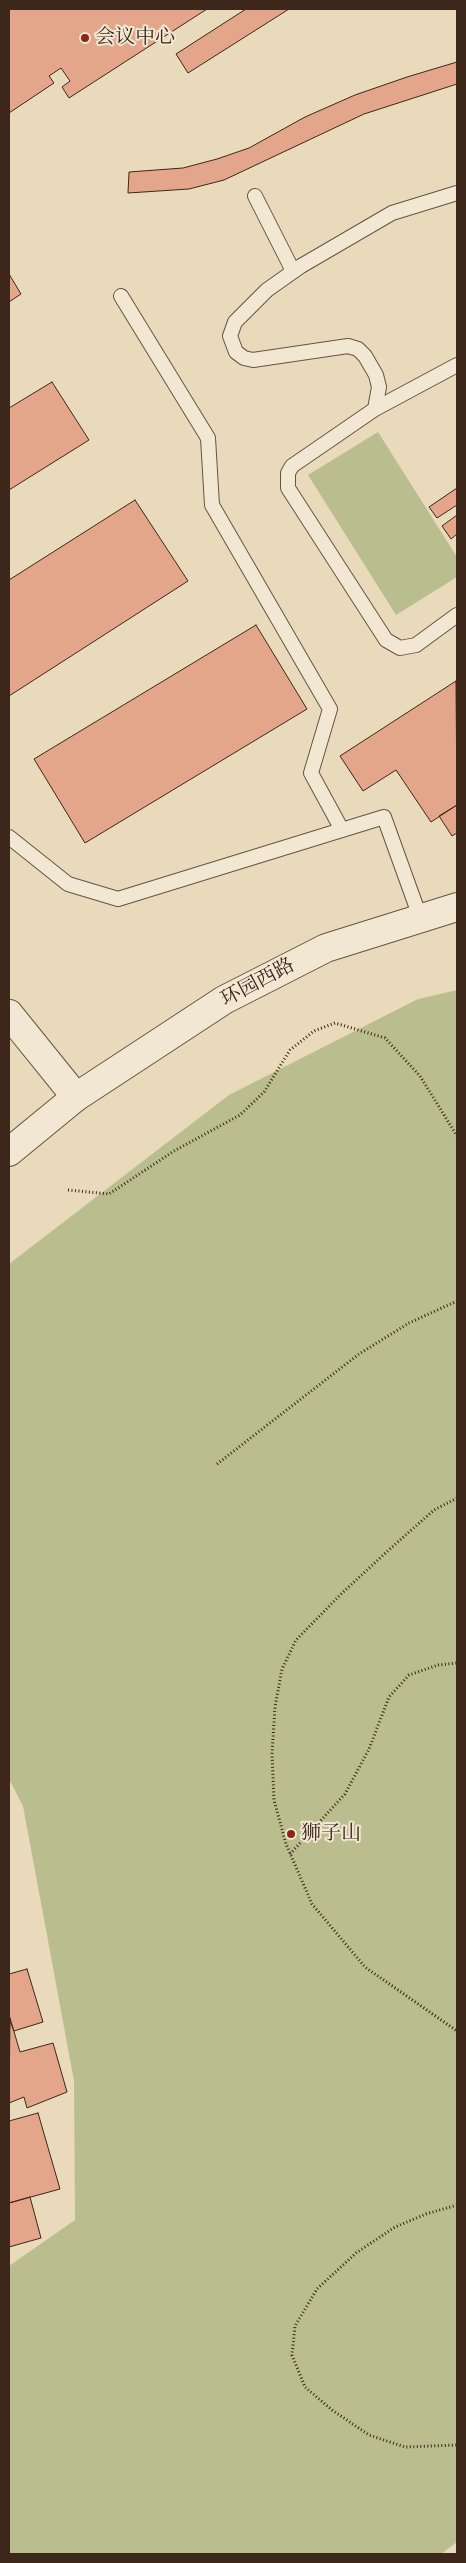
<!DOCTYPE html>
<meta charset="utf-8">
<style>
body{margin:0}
#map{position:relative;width:466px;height:2563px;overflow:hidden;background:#e9dabc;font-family:"Gentium Book Plus",serif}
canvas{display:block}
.frame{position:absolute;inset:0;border:10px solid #3c271a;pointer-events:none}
</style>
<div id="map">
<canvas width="466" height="2563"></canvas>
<div class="frame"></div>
</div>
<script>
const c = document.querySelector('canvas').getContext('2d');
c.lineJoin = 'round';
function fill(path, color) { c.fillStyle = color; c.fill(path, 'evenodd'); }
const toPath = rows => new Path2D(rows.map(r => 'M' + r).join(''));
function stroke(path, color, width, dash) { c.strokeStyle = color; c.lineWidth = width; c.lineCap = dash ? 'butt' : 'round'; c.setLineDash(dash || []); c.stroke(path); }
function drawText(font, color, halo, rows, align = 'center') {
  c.font = font + ' "Gentium Book Plus","Noto Serif SC",serif'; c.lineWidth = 4; c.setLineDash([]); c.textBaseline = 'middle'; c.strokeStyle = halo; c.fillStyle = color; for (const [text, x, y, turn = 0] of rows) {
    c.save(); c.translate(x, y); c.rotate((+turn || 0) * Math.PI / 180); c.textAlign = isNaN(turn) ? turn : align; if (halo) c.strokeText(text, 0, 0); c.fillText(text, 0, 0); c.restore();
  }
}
fill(toPath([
 [378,432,457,557,457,577,396,615,308,475],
 [457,990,457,2542,441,2554,9,2554,9,2266,75,2220,74,2081,23,1806,9,1779,9,1264,229,1095,418,999]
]), '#babe8e');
const building = toPath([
 [9,9,207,9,69,98,62,87,70,81,61,68,49,76,54,83,9,113,9,9],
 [246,9,289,9,188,73,176,54,246,9],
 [457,62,457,84,364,114,224,180,189,189,128,193,129,172,183,168,217,159,249,148,305,117,355,95,407,77,457,62],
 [9,274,21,294,9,302,9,274],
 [52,382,89,440,9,490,9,408,52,382],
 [457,488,457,505,437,518,429,507,457,488],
 [135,500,188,581,9,696,9,580,135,500],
 [457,515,457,534,451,539,442,526,457,515],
 [256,625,307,709,85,843,34,759,256,625],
 [456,681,457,805,431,822,396,770,363,791,340,756,456,681],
 [457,805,457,833,452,836,439,816,457,805],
 [27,1969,43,2022,14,2031,9,2019,9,1974,27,1969],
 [10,2018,20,2052,53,2043,67,2092,27,2108,24,2097,9,2103,10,2018],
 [38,2113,60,2189,9,2203,9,2121,38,2113],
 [30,2197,41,2238,9,2247,9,2203,30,2197]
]);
fill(building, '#e3a68b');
stroke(building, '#3c271a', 1);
const service = toPath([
 [457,193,392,213,301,266,267,290,235,322,230,336,236,352,244,358,253,360,348,346,358,349,365,356,376,375,379,387,375,409,292,466,288,473,288,488,386,640,400,648,416,645,457,615],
 [255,196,293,271],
 [121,296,208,438,212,505,330,709,311,773,342,830],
 [375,409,457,365],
 [9,837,68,884,118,899,384,817,420,917]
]);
const minor = toPath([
 [9,1014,76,1097]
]);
const tertiary = toPath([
 [9,1152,76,1097,224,1000,326,948,457,907]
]);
stroke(service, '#675442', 16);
stroke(minor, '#675442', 30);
stroke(tertiary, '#675442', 30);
stroke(toPath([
 [68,1190,109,1194,174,1151,240,1115,264,1092,290,1050,314,1031,335,1023,385,1038,420,1076,457,1136],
 [217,1464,359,1354,409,1323,457,1301],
 [457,1498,434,1510,391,1548,341,1594,296,1640,282,1669,275,1707,272,1754,274,1800,286,1844,312,1904,365,1967,457,2031],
 [290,1854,345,1794,369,1749,389,1697,409,1675,438,1665,457,1663],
 [457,2205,426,2214,395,2227,356,2253,317,2289,295,2326,292,2355,305,2387,332,2410,369,2435,405,2447,457,2445]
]), '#3c271a', 3, [1, 2.5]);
stroke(service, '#f1e7d3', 14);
stroke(minor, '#f1e7d3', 28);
stroke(tertiary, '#f1e7d3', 28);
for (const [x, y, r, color] of [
 [85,38,5,"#8f2418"],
 [291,1834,5,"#8f2418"]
]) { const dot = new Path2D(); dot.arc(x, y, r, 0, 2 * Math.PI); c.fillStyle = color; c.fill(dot); stroke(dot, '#f1e7d3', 2); }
drawText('20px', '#3c271a', '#f1e7d3', [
 ["会议中心",95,38],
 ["狮子山",301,1834]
], 'left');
drawText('20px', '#3c271a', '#f1e7d3', [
 ["环园西路",258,983,-28]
]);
</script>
